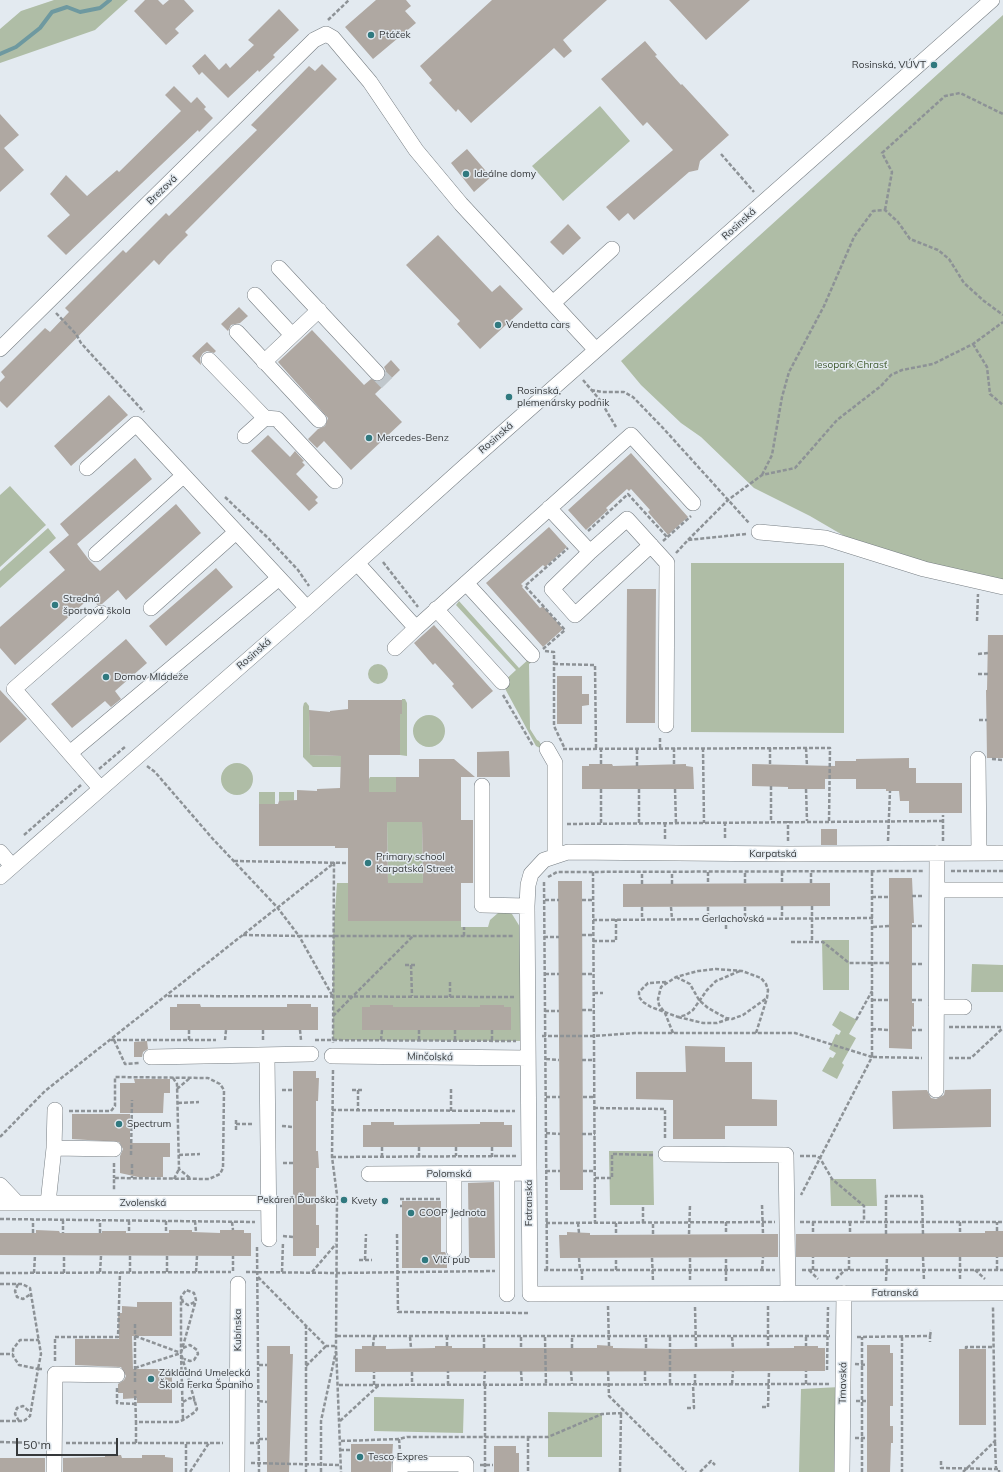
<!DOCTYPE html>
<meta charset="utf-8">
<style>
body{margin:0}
#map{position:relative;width:1003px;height:1472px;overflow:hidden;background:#e3eaf0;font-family:Mulish,sans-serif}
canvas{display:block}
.scale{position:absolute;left:16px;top:1438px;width:102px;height:18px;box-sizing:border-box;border:2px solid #36393b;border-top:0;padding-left:5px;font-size:12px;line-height:14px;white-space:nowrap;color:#36393b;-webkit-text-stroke:3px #e3eaf0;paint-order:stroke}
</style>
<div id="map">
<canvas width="1003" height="1472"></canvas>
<div class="scale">50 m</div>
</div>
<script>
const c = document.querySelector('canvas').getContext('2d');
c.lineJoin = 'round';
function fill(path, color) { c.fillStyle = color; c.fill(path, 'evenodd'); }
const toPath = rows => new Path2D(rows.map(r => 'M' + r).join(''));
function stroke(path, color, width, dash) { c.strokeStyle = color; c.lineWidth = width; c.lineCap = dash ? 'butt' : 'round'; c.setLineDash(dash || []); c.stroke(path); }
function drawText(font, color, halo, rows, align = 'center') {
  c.font = font + ' Mulish,sans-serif'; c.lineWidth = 3; c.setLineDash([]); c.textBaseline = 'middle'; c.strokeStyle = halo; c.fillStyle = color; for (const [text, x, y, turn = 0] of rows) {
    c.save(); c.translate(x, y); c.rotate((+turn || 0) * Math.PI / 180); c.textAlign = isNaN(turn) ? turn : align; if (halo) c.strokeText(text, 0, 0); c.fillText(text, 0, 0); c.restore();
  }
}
fill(toPath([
 [54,0,128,0,95,30,0,63,0,29,21,11],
 [1003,15,1003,583,882,558,810,516,754,488,701,437,681,423,641,385,621,361],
 [600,106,630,141,563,201,532,166],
 [10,486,46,525,0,567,0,495],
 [48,528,56,538,0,588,0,571],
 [691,563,844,563,844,733,691,732],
 [459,601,519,668,530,658,533,661,529,664,530,729,537,740,539,741,542,746,540,748,536,746,502,683,516,670,456,605],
 '368 674a10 10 0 1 1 20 0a10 10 0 1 1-20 0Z',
 [402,699,405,699,407,703,407,756,400,755,400,714,402,713],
 [306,702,309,706,310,755,348,756,348,767,313,767,303,757,303,707,304,703],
 '413 731a16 16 0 1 1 32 0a16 16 0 1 1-32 0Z',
 '221 779a16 16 0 1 1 32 0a16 16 0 1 1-32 0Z',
 [370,777,396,777,396,792,363,792,362,778,369,779],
 [259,792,275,792,275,804,259,804],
 [279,792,294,792,294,805,279,801],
 [387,822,422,822,423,883,388,883],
 [337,883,348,883,348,921,461,921,461,927,488,927,490,920,498,913,507,912,512,914,520,927,520,1041,333,1040,333,936],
 [370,1005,393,1005,393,1007,480,1007,480,1005,503,1005,504,1007,511,1007,511,1030,362,1030,362,1007,370,1007],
 [822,940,849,940,849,990,823,990],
 [972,964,1003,965,1003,992,971,992],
 [840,1011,857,1020,849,1034,856,1038,842,1063,844,1065,837,1079,822,1071,830,1057,833,1058,836,1053,829,1049,836,1034,839,1035,841,1031,832,1025],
 [609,1151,653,1151,654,1205,610,1205],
 [830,1179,876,1179,877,1206,831,1206],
 [840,1387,838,1472,799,1472,801,1389],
 [374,1397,464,1399,463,1433,374,1431],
 [548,1412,602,1413,602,1457,548,1457]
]), '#afbda6');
stroke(toPath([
 [0,54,16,47,40,28,52,12,67,7,80,12,100,8,110,0]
]), '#6e99a0', 4);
fill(toPath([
 [145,0,158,0,163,5,169,0,184,0,194,11,175,29,179,33,166,45,134,11],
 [376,0,406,0,411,6,405,11,416,23,373,59,345,27],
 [492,0,607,0,563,40,572,51,564,58,554,48,471,123,458,109,456,112,429,83,432,80,420,66],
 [669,0,750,0,706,40],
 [279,9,299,30,273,55,275,57,259,72,258,70,228,98,202,72,199,75,192,66,205,54,219,70,226,63,230,68,254,45,248,40],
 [645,41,657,55,655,56,681,85,682,84,729,135,700,161,698,170,689,172,634,220,628,213,619,221,606,207,673,150,647,122,643,126,601,79],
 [322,64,337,79,185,232,188,235,167,256,159,265,154,260,7,408,0,401,0,382,5,377,1,372,45,328,50,332,69,312,65,308,123,250,126,253,166,213,169,216,257,130,251,125,309,66,315,71],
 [174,86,191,103,197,97,206,107,204,109,213,118,199,132,198,130,66,255,47,236,70,215,50,194,66,175,87,196,117,170,119,172,181,111,165,95],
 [0,114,19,135,4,148,24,170,0,192],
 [467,149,491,177,474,192,451,163],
 [568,224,581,238,563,255,550,242],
 [438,235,492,292,500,285,523,309,480,349,457,324,460,321,406,265],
 [239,307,248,316,240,323,231,325,228,331,221,324],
 [312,330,364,385,371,379,379,382,383,379,386,371,384,367,391,360,400,370,375,394,402,422,351,470,324,441,317,448,308,439,318,429,325,426,328,418,278,362],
 [207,342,216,351,214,353,207,351,203,353,200,358,201,365,192,356],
 [109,395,128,415,71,466,54,446],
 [268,435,290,457,295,451,304,461,302,462,305,465,296,474,318,497,315,500,318,503,309,511,251,451],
 [631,453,688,517,668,535,648,512,650,510,631,489,629,491,627,489,606,508,608,510,586,530,568,510],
 [135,458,152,479,77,544,89,560,100,571,176,504,201,533,126,600,118,590,102,604,97,605,93,595,15,665,0,648,0,627,65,570,49,552,69,535,60,524],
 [549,527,567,547,545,567,543,565,521,584,523,586,522,587,540,608,543,606,563,629,543,647,486,583],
 [216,568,233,587,166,646,149,626],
 [627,589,656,589,655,723,626,723],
 [434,625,493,691,472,709,452,686,454,684,435,663,433,665,414,643],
 [988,635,1003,635,1003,758,987,758,986,690,987,690],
 [126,639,147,663,115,691,121,699,111,707,105,701,72,728,51,704],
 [557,676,582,676,582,694,589,694,589,705,582,706,582,724,557,724],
 [0,690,27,719,0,743],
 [348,700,402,700,402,714,400,714,400,755,369,755,369,792,396,792,396,777,419,777,419,759,454,759,475,777,461,777,461,820,473,820,473,883,461,883,461,921,348,921,348,848,335,848,335,846,259,846,259,804,278,804,279,801,297,800,297,790,317,791,317,789,340,788,341,756,310,755,309,710,330,712,330,711,348,709],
 [387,822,422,822,423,883,388,883],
 [509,751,510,777,477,777,477,752],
 [909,758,909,768,916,768,916,783,962,783,962,813,909,813,909,801,900,801,899,791,886,791,886,789,856,789,856,779,825,779,825,789,788,789,788,787,752,786,752,764,835,766,835,761,856,761,856,759],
 [589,764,612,764,613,766,686,764,686,766,693,767,694,789,582,789,582,766,589,766],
 [821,829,837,829,837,845,821,845],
 [889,878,912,878,914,923,912,923,912,1003,914,1003,914,1027,912,1026,912,1049,889,1048],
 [558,881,582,881,583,1190,560,1190],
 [830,883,830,906,623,907,623,884],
 [177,1004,200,1004,201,1007,287,1007,287,1004,311,1004,311,1007,318,1007,318,1030,170,1030,170,1007,177,1007],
 [370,1005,393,1005,393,1007,480,1007,480,1005,504,1005,504,1007,511,1007,511,1030,362,1030,362,1007,370,1007],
 [147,1041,148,1049,143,1052,142,1057,134,1057,134,1042],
 [685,1046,725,1047,725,1062,752,1062,752,1099,777,1100,777,1126,725,1126,725,1139,673,1139,673,1100,636,1099,636,1072,686,1072],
 [293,1071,316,1071,316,1078,319,1078,318,1101,316,1101,316,1151,318,1151,319,1168,316,1168,316,1225,319,1225,319,1248,316,1248,316,1256,293,1256],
 [134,1079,170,1079,170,1093,164,1093,163,1113,120,1113,120,1083,135,1083],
 [991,1089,991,1127,893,1129,892,1091,927,1090,931,1098,936,1099,944,1095,945,1090],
 [72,1114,130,1114,130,1143,170,1143,170,1157,163,1157,163,1177,138,1177,120,1173,120,1156,123,1149,119,1142,72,1139],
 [371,1122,394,1122,394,1125,480,1124,480,1122,504,1122,504,1125,512,1125,512,1147,363,1147,363,1125,371,1125],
 [494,1182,495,1258,469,1258,468,1183],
 [402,1201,441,1201,441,1252,445,1252,447,1256,447,1268,402,1268],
 [36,1230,59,1231,60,1233,102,1233,102,1231,126,1231,126,1233,169,1233,169,1230,192,1230,192,1232,220,1233,220,1230,244,1230,244,1233,251,1233,251,1256,0,1255,0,1233,36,1233],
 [985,1231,1003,1231,1003,1257,796,1257,796,1234,985,1233],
 [567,1232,590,1233,590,1235,778,1234,778,1257,560,1258,559,1235,567,1235],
 [137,1302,172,1302,172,1336,132,1336,133,1369,172,1369,172,1403,137,1403,137,1398,123,1399,123,1393,118,1393,118,1384,124,1380,126,1376,121,1367,75,1365,75,1339,119,1339,118,1313,122,1313,122,1306,137,1307],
 [597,1345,613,1346,613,1348,676,1349,794,1348,794,1346,818,1346,818,1348,825,1348,825,1371,355,1372,355,1349,362,1349,362,1346,386,1346,386,1349,435,1348,435,1346,452,1346,452,1348,597,1348],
 [867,1345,890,1345,890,1353,893,1353,893,1406,890,1406,890,1426,893,1426,893,1443,891,1443,890,1472,867,1472],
 [267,1346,290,1346,290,1354,293,1354,289,1472,267,1472],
 [959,1349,986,1349,986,1425,959,1425],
 [351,1444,393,1444,391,1472,351,1472],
 [494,1446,516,1446,516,1453,519,1453,519,1472,494,1472],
 [105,1455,121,1455,122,1458,142,1458,142,1455,165,1455,165,1457,173,1458,173,1472,63,1472,63,1458,105,1457],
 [0,1458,45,1458,45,1472,0,1472]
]), '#afa8a2');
stroke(toPath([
 [377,373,387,383]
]), '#c0c7cc', 15, [15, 8]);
const minor = toPath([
 [279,268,377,373],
 [255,295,292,335],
 [553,303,612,249],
 [237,332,319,420],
 [0,349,314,40,326,34,333,38,370,82,416,150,461,204,596,350],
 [209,360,265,418],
 [264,362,319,310],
 [245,436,265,418,277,419,335,481],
 [87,468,136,424,307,608],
 [549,508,590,552,627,519,667,563,666,725],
 [759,532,825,538,924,569,1003,587],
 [590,552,552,589,575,615,651,545],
 [96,554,183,476],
 [357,563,416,628,631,435,693,503],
 [466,583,532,655],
 [151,608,236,532],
 [436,609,502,682],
 [395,648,416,628],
 [547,749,555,763,555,855],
 [70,753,279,578],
 [978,759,979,853],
 [482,786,482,905,527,906],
 [100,788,14,689,101,613],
 [0,852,12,866],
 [1003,853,788,854,568,852,544,860,531,874,528,885,527,906,530,1294,1003,1293],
 [0,877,307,608,465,466,992,0],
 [937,890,1003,890],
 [936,1007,964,1007],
 [267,1056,269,1239],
 [332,1056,528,1058],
 [151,1057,311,1054],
 [936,1090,937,853],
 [54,1148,55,1110],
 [666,1154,786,1155,788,1293],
 [369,1174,529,1173],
 [454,1174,454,1250],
 [507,1174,507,1294],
 [0,1185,17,1203],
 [0,1203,268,1203],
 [48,1203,54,1148,114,1149],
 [54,1472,55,1374,117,1375],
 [237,1472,238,1284],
 [400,1472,400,1464,466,1464,466,1472],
 [842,1472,844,1293]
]);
stroke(minor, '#777e83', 16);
stroke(toPath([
 [328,20,349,0],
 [721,154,754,192],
 [885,210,892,172,882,153,945,96,960,93,1003,114],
 [56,313,76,334,81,343,144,412],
 [973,344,987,367,990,394,1003,405],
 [583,380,600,400,616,427],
 [591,390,602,392,624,392,633,397,663,428,749,523],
 [762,475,772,455,782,397,789,372,824,306,854,237,873,211,885,210,898,222,910,239,938,250,949,259,964,283,984,301,1003,315],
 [225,497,268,538,298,570,309,586],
 [588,531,628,494,667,537],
 [688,540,728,500,762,475,795,468,837,420,881,386,891,375,902,370,933,364,973,344,1003,322],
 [663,541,691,516],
 [676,553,688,540,746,534],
 [383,562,418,607],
 [977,621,978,594],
 [543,649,565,630,525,586,568,548],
 [545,651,554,652,554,726,565,749],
 [978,654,988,653],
 [554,664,595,665,596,748],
 [978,674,988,674],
 [503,695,533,746],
 [979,720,987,720],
 [660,748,660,737],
 [674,748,674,764],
 [703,748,704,823],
 [770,748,770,764],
 [806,748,807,766],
 [563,749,830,748,829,822],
 [992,759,1003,760],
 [601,764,601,748],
 [147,766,155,772,212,838,277,907,299,936,513,936],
 [637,766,637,748],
 [99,769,126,746],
 [771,786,771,822],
 [601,789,601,823],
 [639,789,639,823],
 [675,789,676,823],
 [806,789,807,821],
 [725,822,725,840],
 [665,823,665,840],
 [567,824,943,821],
 [24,835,81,785],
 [788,841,788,821],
 [888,841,890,791],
 [943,841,943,815],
 [234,861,348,863],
 [951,871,1003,871],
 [593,872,595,1223],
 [708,872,708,883],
 [782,872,782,883],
 [872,872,872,1057,922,1058],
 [548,877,557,872,924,871],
 [544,882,547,1270],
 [745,883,745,872],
 [811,883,811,872],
 [642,884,642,872],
 [672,884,672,872],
 [912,896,923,896],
 [872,897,889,897],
 [545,900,559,900],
 [582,900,593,900],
 [782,906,782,918],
 [812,906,812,942],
 [642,907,642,919],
 [671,907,672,919],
 [708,907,708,919],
 [745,907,745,919],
 [726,919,726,929],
 [593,920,873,918],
 [912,926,923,926],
 [873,927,889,926],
 [243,935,299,936,332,995],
 [582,935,593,935],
 [464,936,464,927],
 [544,937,559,937],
 [593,941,616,941,616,919],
 [791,942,823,942,849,963,889,963],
 [912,964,923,964],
 [405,965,417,965],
 [411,965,412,996],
 [545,974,559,974],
 [582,974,593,974],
 [676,977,690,984,699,1000,708,1008,726,1018,732,1019,743,1015,767,998],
 [450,982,450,997],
 [666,982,648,983,639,992,639,997,643,1002,651,1007,678,1017,686,1015,693,1010,707,990,716,981,740,971],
 [594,993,603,993],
 [168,996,515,997],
 [872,1000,889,1000],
 [912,1000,923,1000],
 [582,1010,594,1010],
 [545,1011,559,1011],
 [333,1016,413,936],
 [678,1017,703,1023,717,1023,729,1019],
 [856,1020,872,991],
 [949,1027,1003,1027],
 [872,1029,889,1030],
 [189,1030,189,1040],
 [263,1030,263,1040],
 [300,1030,301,1040],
 [419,1030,419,1040],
 [455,1030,455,1040],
 [912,1030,923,1030],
 [673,1033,665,1013,659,1005,658,999,661,987,676,977,698,971,716,969,742,971,761,978,766,984,768,990,767,998,756,1033],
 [542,1036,594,1036,635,1033,795,1033,872,1057,801,1195],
 [111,1040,216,1040],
 [114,1040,125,1064,139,1063],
 [225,1040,226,1030],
 [315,1040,516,1041],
 [381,1040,382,1030],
 [492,1040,492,1030],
 [949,1058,971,1058,1003,1028],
 [546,1059,559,1060],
 [582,1060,594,1060],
 [333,1070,332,1157,337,1195,336,1346,341,1472],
 [173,1078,177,1084,179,1169,191,1179],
 [177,1089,190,1078],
 [282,1090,293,1090],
 [352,1090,364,1090],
 [358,1090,358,1110],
 [546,1097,560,1097],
 [583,1097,594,1097],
 [178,1103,199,1102],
 [594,1108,665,1109,665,1140],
 [332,1110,515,1111],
 [69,1111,111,1111,115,1106,115,1077,208,1078,220,1084,224,1090,223,1168,220,1174,209,1179,114,1178,114,1191],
 [451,1111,451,1087],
 [236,1124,254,1124],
 [282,1126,293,1127],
 [236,1130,236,1118],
 [546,1133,560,1134],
 [582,1134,595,1134],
 [0,1137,45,1091,334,863,333,1043],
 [382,1147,382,1157],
 [456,1147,456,1156],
 [131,1155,132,1100],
 [179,1155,200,1154],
 [800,1156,816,1156,820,1158,832,1179,864,1206,864,1222],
 [332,1157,516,1156],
 [419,1157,419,1147],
 [492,1157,492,1147],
 [114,1163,114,1178],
 [283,1163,293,1163],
 [132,1164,132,1178],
 [546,1171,560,1171],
 [583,1171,595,1171],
 [595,1178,612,1178,612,1154,653,1155],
 [174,1179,179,1169],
 [400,1199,441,1199],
 [283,1200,293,1200],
 [762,1205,763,1234],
 [400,1206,402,1206],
 [0,1219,255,1222],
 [63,1220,63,1233],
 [129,1221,129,1233],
 [166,1221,166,1233],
 [195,1221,196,1232],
 [232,1222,233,1230],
 [726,1222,726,1234],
 [800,1222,1003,1222],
 [813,1222,813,1233],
 [850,1222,850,1234],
 [960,1222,960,1234],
 [546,1223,775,1222],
 [578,1223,579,1233],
 [616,1223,616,1235],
 [643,1223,643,1205],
 [997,1231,997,1222],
 [33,1233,33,1220],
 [100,1233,100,1220],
 [397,1234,398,1312,530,1313],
 [653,1234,653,1223],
 [689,1234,690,1205],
 [886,1234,886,1196,922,1196,923,1234],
 [283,1236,293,1237],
 [257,1247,259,1472],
 [923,1257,924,1281],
 [960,1257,960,1281],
 [579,1258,580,1270],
 [652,1258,653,1281],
 [690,1258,690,1281],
 [359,1260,372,1260],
 [365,1260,366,1234],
 [544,1270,775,1270],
 [582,1270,582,1281],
 [616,1270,616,1258],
 [762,1270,763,1257],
 [802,1270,1003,1270],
 [809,1270,818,1279],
 [813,1270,813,1257],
 [849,1270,849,1257],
 [975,1270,985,1279],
 [997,1270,997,1257],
 [233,1271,233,1256],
 [100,1272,101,1256],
 [130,1272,130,1256],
 [167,1272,167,1256],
 [196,1272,197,1256],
 [246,1272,337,1273,495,1271],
 [282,1272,283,1242],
 [312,1272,336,1244],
 [0,1273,231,1272],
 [34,1273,35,1255],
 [64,1273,64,1256],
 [258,1277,326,1346,336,1346],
 [836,1279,845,1270],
 [726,1281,726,1257],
 [886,1281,887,1257],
 [0,1284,22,1284,30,1288,41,1354,38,1369,42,1369],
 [18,1284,15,1291,17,1297,23,1299,31,1294],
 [182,1299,183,1302,188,1305,195,1302],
 [608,1306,609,1346],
 [768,1306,768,1348],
 [695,1307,696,1348],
 [306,1325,306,1472],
 [135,1336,181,1353],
 [337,1336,830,1336],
 [930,1336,931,1330],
 [410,1337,411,1348],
 [521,1337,521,1348],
 [545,1337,546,1385],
 [670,1337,670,1384],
 [732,1337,733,1348],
 [806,1337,806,1346],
 [857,1337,930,1336,930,1342],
 [902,1337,902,1472],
 [373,1346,374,1337],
 [447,1346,447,1337],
 [183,1348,190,1345,197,1350,198,1354,194,1360,190,1361,184,1359],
 [484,1348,484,1337],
 [572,1348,572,1337],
 [646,1348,646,1337],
 [966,1349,966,1347,994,1347],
 [0,1354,13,1354],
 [55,1361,55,1337,118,1337,120,1272],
 [855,1364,867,1365],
 [259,1365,267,1365],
 [306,1366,326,1346],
 [135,1368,181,1353],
 [827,1370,828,1307],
 [521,1371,522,1385],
 [571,1371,572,1384],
 [608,1371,609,1396,686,1472],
 [645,1371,645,1384],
 [412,1372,412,1385],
 [135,1382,135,1323],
 [695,1384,695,1372],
 [732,1384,733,1371],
 [806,1384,806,1371],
 [339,1385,830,1384],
 [374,1385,374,1372],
 [448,1385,448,1371],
 [484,1385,485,1371],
 [485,1385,485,1472],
 [117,1388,117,1403,135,1404],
 [135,1390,136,1422],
 [259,1401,267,1402],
 [856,1401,867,1401],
 [183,1402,190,1398,195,1401],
 [762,1407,768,1407,769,1371],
 [687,1408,694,1408,693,1384],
 [0,1421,24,1421,30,1416,38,1369,19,1365,13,1356,13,1349,20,1340,39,1340],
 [19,1421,15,1414,17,1408,23,1406,30,1412],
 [340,1421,379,1385],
 [528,1437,528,1472],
 [855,1438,867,1438],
 [259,1439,267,1439],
 [399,1439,400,1451],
 [341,1441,399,1439,407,1437,548,1437,602,1414,621,1413,624,1410],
 [0,1442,41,1443],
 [995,1442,996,1469],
 [66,1443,223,1443],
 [136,1443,136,1422,177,1422,183,1420,195,1412,197,1409,181,1353,181,1297,186,1290,194,1293,196,1300,181,1353,183,1420],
 [250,1443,259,1443],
 [340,1450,351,1450],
 [941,1461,941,1468,999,1469,999,1472],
 [251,1463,340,1465],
 [480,1465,493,1465],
 [186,1472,186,1443],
 [190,1472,209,1443],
 [321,1472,321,1421,336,1351],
 [620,1472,621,1413],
 [700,1472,711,1461,715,1465],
 [862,1472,862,1337],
 [963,1472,995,1441,993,1307]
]), '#8d9296', 2.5, [4, 2]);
stroke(minor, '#fff', 15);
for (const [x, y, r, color] of [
 [371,35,4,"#30797f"],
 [934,65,4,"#30797f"],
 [466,174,4,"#30797f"],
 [498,325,4,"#30797f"],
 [509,397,4,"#30797f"],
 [369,438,4,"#30797f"],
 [55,605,4,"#30797f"],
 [106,677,4,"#30797f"],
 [368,863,4,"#30797f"],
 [119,1124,4,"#30797f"],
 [344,1200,4,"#30797f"],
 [385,1201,4,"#30797f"],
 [411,1213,4,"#30797f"],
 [425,1260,4,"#30797f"],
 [151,1379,4,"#30797f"],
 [360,1457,4,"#30797f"]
]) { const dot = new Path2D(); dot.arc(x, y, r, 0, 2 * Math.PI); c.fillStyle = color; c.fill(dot); stroke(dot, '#e3eaf0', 1.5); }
drawText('10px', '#36393b', '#e3eaf0', [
 ["Ptáček",379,35],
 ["Rosinská, VÚVT",926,65,"right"],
 ["Ideálne domy",474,174],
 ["Vendetta cars",506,325],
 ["Rosinská,",517,391],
 ["plemenársky podnik",517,403],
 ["Mercedes-Benz",377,438],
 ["Stredná",63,599],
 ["športová škola",63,611],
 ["Domov Mládeže",114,677],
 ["Primary school",376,857],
 ["Karpatská Street",376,869],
 ["Spectrum",127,1124],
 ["Pekáreň Ďuroška",336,1200,"right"],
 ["Kvety",377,1201,"right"],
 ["COOP Jednota",419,1213],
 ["Vlčí pub",433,1260],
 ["Základná Umelecká",159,1373],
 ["Škola Ferka Španiho",159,1385],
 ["Tesco Expres",368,1457]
], 'left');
drawText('10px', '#36393b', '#e3eaf0', [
 ["Brezová",162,190,-44],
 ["Rosinská",739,224,-42],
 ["Rosinská",496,438,-41],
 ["Rosinská",254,654,-41],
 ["Karpatská",773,854],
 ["Gerlachovská",733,919],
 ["Minčolská",430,1057,1],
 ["Polomská",449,1174],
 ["Zvolenská",143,1203],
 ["Fatranská",529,1203,-90],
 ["Fatranská",895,1293],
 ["Kubínska",238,1330,-90],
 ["Trnavská",843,1383,-89]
]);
drawText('10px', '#3c5729', '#e3eaf0', [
 ["lesopark Chrasť",851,365]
]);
</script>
